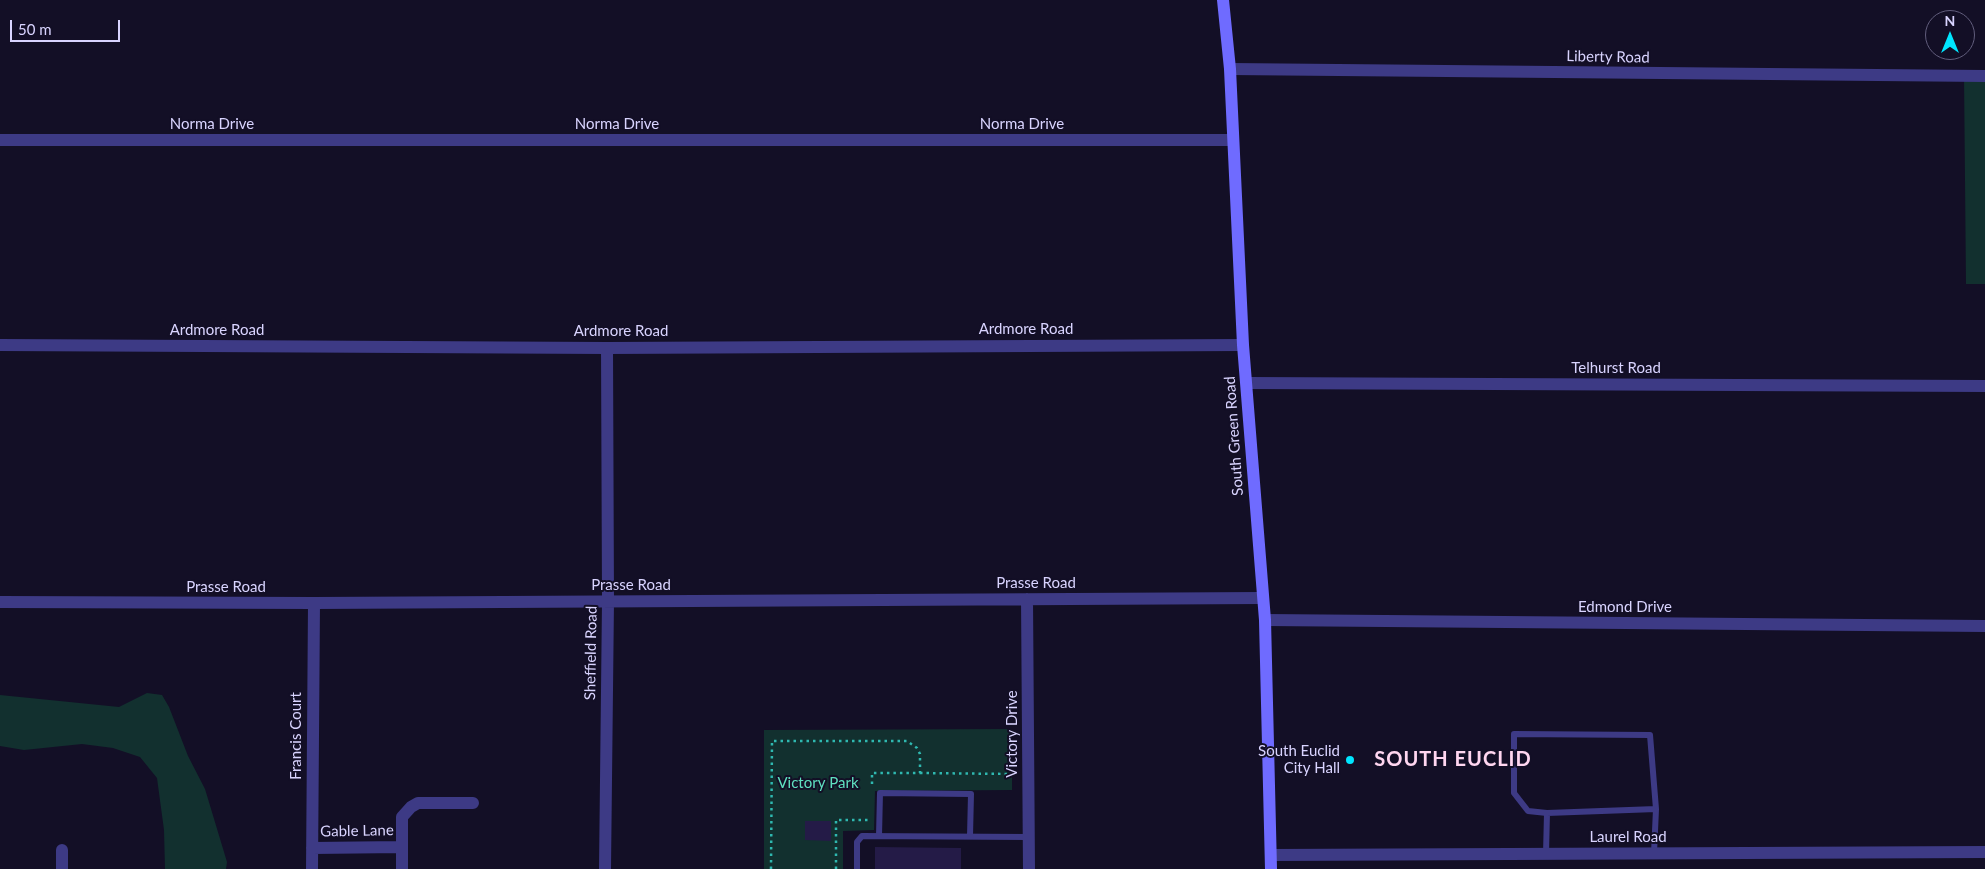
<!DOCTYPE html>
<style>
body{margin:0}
#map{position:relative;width:1985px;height:869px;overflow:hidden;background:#130f26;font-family:Lato,sans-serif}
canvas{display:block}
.north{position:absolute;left:1925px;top:10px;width:50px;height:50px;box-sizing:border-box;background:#130f26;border:1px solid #625e7d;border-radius:50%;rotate:0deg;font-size:14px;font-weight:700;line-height:20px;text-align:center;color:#d9d4ff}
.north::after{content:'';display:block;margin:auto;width:18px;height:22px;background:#00e5ff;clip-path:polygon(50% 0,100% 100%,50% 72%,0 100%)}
.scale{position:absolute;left:10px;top:20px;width:110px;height:22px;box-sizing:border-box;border:2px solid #d9d4ff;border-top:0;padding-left:6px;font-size:15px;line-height:18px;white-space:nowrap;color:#d9d4ff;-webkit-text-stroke:4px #130f26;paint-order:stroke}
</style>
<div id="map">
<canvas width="1985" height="869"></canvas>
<div class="north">N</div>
<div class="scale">50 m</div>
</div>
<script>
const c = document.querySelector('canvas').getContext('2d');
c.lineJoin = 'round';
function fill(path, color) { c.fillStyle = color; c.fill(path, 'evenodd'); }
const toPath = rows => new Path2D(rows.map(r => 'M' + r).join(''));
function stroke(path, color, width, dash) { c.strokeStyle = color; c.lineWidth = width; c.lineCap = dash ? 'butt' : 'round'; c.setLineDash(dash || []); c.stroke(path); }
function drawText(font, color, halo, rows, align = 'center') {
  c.font = font + ' Lato,sans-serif'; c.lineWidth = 4; c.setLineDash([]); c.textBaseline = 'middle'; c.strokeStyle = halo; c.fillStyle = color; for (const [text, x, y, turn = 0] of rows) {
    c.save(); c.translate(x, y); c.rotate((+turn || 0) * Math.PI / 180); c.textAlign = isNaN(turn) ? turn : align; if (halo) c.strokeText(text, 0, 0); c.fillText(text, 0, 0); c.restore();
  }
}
fill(toPath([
 [1964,76,1985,76,1985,284,1966,284],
 [147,693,162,695,169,707,188,756,205,789,227,862,226,869,165,869,164,830,157,778,140,757,113,748,82,744,24,750,0,746,0,695,119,707],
 [1012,729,1012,790,875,791,874,830,843,831,843,869,764,869,764,730]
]), '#12302f');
fill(toPath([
 [805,821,831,821,831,841,805,840],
 [875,847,961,848,961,869,875,869]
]), '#241b47');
stroke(toPath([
 [920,773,1012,774],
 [771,869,772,741,907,741,917,748,920,754,920,773,872,773,872,786],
 [836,869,836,820,870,820]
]), '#2fb8b0', 2.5, [2.5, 4]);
stroke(toPath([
 [1547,813,1528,811,1514,793,1514,734,1650,735,1656,809],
 [879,836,880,793,971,794,970,836],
 [1546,854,1547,813,1656,809,1654,853],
 [857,869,857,842,862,836,1028,837]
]), '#3d3a85', 6);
stroke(toPath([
 [1230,69,1985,76],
 [0,140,1233,140],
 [0,345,607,348,1243,345],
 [1247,383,1985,386],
 [1027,599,1029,869],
 [0,602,314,603,1262,598],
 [1265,620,1985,626],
 [312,848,402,847],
 [1271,855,1985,852],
 [62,869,62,850],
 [312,869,314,603],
 [402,869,402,817,411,807,418,803,473,803],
 [605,869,608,601,607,348]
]), '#3d3a85', 12);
stroke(toPath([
 [1223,0,1230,69,1243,345,1265,620,1271,869]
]), '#6f6bff', 12);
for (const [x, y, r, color] of [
 [1350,760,5,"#00e5ff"]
]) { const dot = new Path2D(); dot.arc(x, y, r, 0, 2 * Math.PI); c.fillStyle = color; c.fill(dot); stroke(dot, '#130f26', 2); }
drawText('15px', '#d9d4ff', '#130f26', [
 ["Liberty Road",1608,57,1],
 ["Norma Drive",212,124],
 ["Norma Drive",617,124],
 ["Norma Drive",1022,124],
 ["Ardmore Road",1026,329],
 ["Ardmore Road",217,330],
 ["Ardmore Road",621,331],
 ["Telhurst Road",1616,368],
 ["South Green Road",1234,436,-94],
 ["Prasse Road",1036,583],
 ["Prasse Road",631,585],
 ["Prasse Road",226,587],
 ["Edmond Drive",1625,607],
 ["Sheffield Road",591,653,-89],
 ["Victory Drive",1012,734,-90],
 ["Francis Court",296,736,-90],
 ["Gable Lane",357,831,-1],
 ["Laurel Road",1628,837]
]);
drawText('15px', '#d9d4ff', '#130f26', [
 ["South Euclid",1340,751],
 ["City Hall",1340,768]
], 'right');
drawText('15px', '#5fe0c0', '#130f26', [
 ["Victory Park",818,783]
]);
c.letterSpacing = '1px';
drawText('bold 20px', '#ffd6f0', '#130f26', [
 ["SOUTH EUCLID",1453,760]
]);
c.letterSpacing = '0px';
</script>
